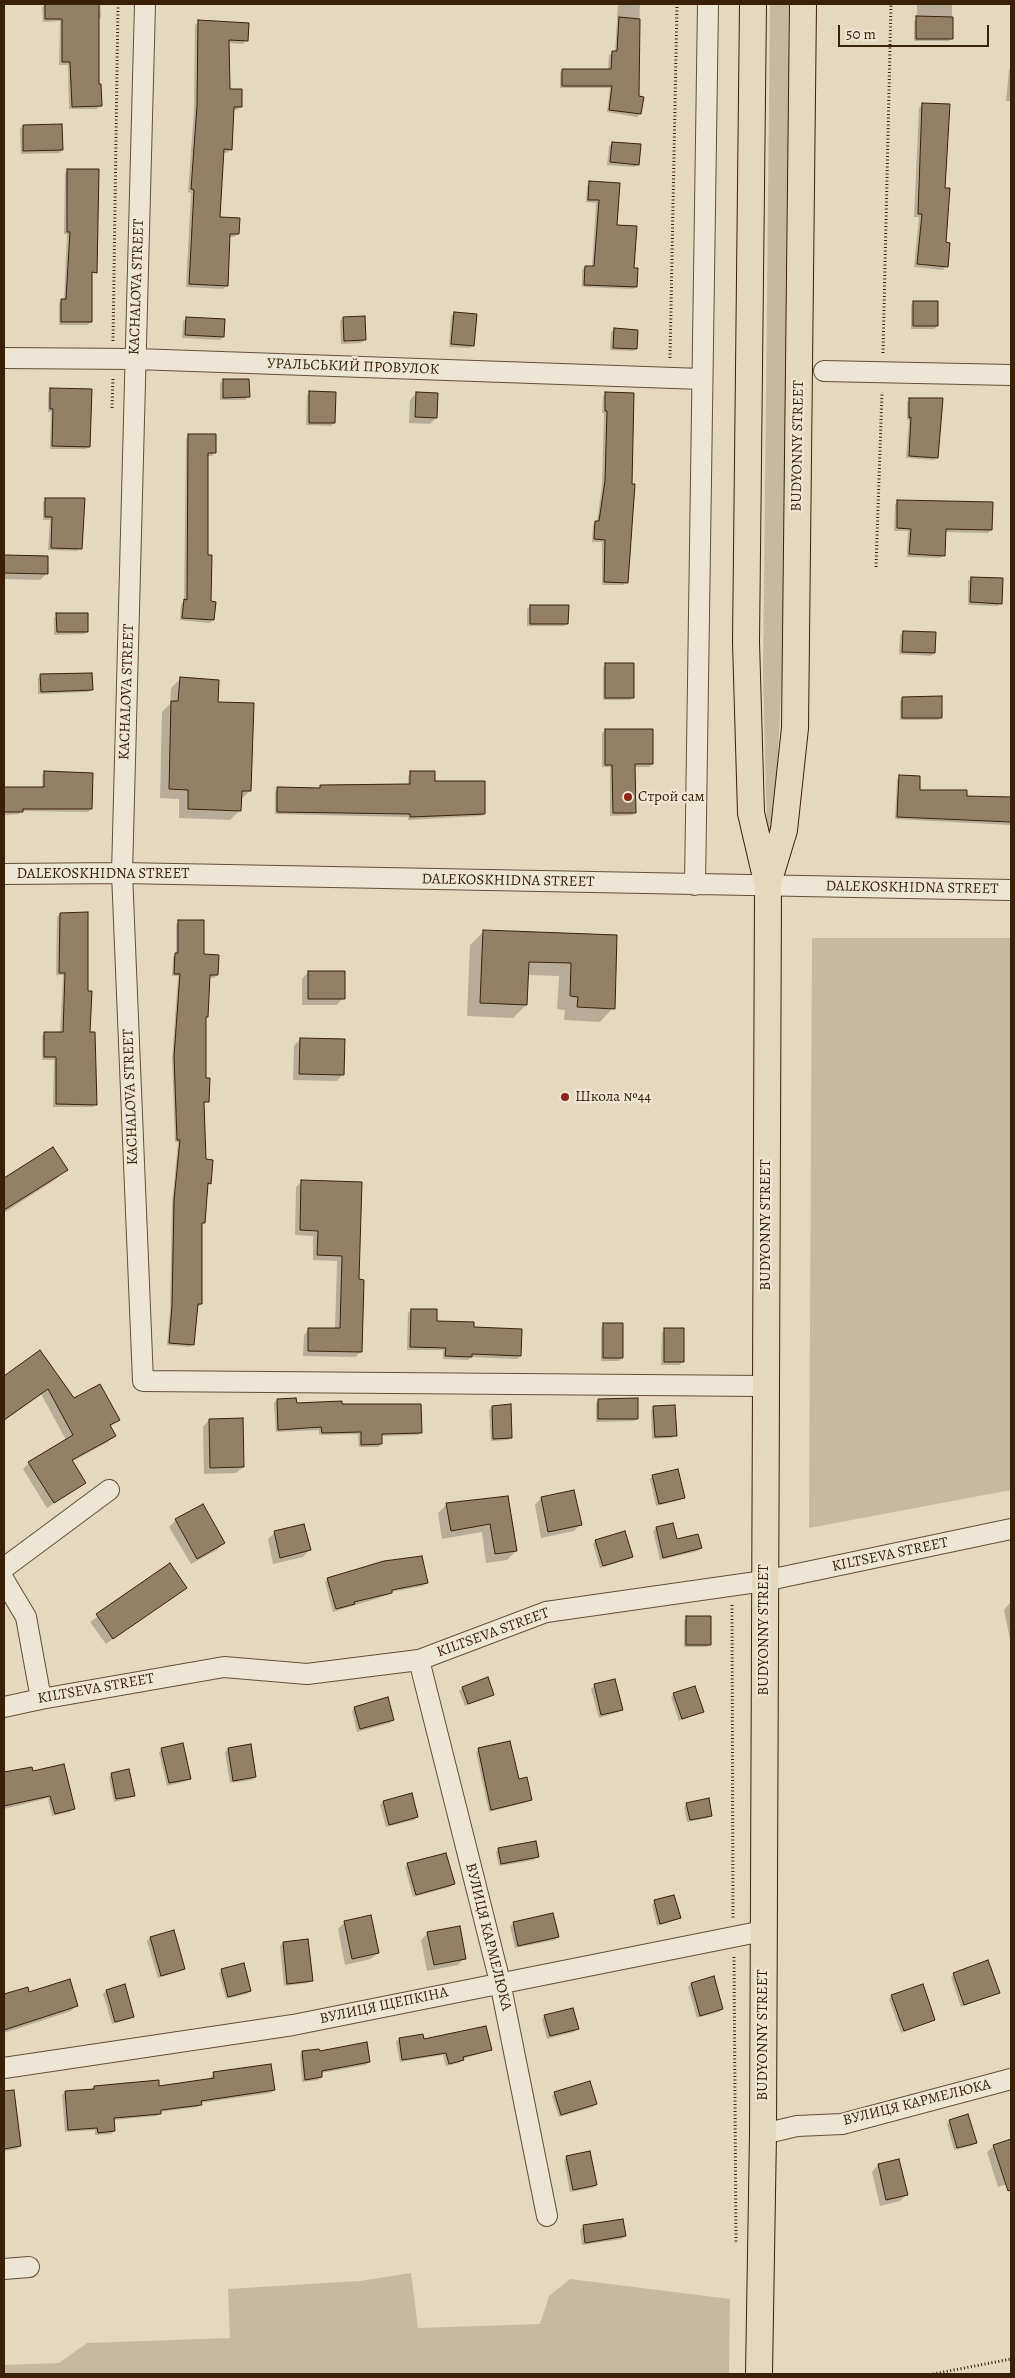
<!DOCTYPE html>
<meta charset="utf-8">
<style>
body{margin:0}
#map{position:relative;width:1015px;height:2378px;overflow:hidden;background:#e4d8bf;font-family:Alegreya,serif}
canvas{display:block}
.frame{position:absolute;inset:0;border:5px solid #3b2008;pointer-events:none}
.scale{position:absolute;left:838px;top:25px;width:151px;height:22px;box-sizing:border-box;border:2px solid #3b2008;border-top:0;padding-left:6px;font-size:15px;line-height:18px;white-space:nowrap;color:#3b2008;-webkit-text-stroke:4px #ede6d5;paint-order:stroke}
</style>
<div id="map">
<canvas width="1015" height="2378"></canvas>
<div class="frame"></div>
<div class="scale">50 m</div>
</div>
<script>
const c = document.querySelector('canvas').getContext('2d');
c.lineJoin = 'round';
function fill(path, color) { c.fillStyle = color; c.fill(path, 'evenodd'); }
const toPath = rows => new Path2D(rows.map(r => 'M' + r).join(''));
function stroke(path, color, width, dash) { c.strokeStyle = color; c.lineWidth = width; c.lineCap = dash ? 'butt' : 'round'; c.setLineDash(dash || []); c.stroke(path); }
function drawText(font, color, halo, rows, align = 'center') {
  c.font = font + ' Alegreya,serif'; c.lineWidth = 4.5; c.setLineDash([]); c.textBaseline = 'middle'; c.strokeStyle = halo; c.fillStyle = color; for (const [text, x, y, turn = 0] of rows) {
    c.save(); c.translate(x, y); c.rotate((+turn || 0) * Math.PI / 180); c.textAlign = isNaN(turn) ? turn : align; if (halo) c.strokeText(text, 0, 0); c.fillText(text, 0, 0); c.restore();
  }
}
fill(toPath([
 [770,4,790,4,782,674,774,832,767,830,763,675],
 [812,938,1011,938,1011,1490,809,1528],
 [411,2273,418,2328,540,2324,549,2296,570,2279,730,2299,729,2374,4,2374,4,2365,59,2363,87,2343,230,2338,228,2289,360,2281]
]), '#c7b9a0');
fill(toPath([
 [45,4,100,4,101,17,98,20,98,85,100,106,97,109,69,109,68,65,59,65,60,21,43,22,42,7],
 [618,4,640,4,637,97,640,114,637,117,607,112,610,88,560,88,560,73,563,70,608,70,609,55,615,52],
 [917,4,952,4,952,38,949,41,914,41,914,21,917,18],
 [198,22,247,40,243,44,228,43,229,90,241,106,237,110,233,110,231,149,227,153,222,152,218,219,238,234,234,237,229,237,227,286,223,289,186,287,191,193,188,192,194,110,195,25],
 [1011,68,1011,101,1006,101,1009,70],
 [923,104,944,189,946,266,943,270,914,267,919,217,914,217,919,108],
 [23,126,62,150,59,153,21,154,20,129],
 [612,143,638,164,635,167,607,165,609,146],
 [68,170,95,272,90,275,91,322,88,325,59,325,59,303,64,300,67,234,64,234,65,173],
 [590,183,616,226,633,269,636,286,633,289,582,287,582,270,585,267,592,267,596,203,586,202,587,186],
 [914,302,937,326,934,329,911,329,911,305],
 [454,313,473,345,470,348,449,347,451,316],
 [343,318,364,340,361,343,341,344,340,321],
 [186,319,223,337,220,340,182,338,183,321],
 [614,329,636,348,633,351,610,350,611,332],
 [223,380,248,397,245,400,220,400,220,383],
 [51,390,89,446,86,449,50,449,51,412,48,412,48,393],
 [310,392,334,423,331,426,306,425,307,395],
 [416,393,436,418,430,424,409,423,410,400],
 [606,393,626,582,623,585,602,585,602,542,592,542,593,525,597,522,602,485,604,413,602,413,603,396],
 [910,399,937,457,934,460,906,458,909,420,907,420,907,402],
 [189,435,214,453,212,456,207,456,207,557,209,603,213,620,210,623,180,620,181,604,184,601,186,438],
 [46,499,80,548,77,551,48,550,50,520,43,520,43,502],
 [898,501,991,530,988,533,945,532,943,555,940,558,907,557,908,531,894,531,895,504],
 [4,556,47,557,47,573,40,580,4,579],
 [971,578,1001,603,998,606,968,605,968,581],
 [530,606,567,623,564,626,527,626,527,609],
 [57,615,87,632,84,634,54,635,54,618],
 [903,632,934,653,931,656,899,654,900,635],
 [606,664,633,697,630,700,603,700,603,667],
 [41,675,91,689,88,692,38,694,38,678],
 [181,678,216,703,250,791,240,800,240,810,230,820,179,818,179,799,160,798,162,712,170,704,171,688],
 [903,698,941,717,938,720,900,720,900,701],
 [605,730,652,764,649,767,634,767,635,812,632,815,610,816,610,767,602,767,602,733],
 [45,773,91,809,88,812,21,811,19,814,4,815,4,789,42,788,42,775],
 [411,773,434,783,484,814,481,816,408,820,408,817,275,814,275,792,278,789,318,790,321,787,408,786,408,776],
 [900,776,918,792,966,797,1011,798,1011,825,895,819,897,779],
 [60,914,87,992,96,1104,93,1107,53,1107,54,1060,42,1060,42,1036,45,1033,60,1034,63,975,56,975,57,917],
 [179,921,217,975,214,978,209,978,207,1016,205,1019,204,1079,208,1101,203,1104,205,1160,210,1183,207,1186,204,1222,201,1225,201,1304,198,1307,193,1344,190,1347,167,1345,170,1310,172,1204,178,1142,175,1142,172,1059,178,976,172,976,173,957,176,954,176,924],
 [484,931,616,936,613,1008,600,1022,564,1020,565,1010,557,1009,559,976,527,975,526,1005,513,1018,467,1016,470,945],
 [308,972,343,998,337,1005,302,1005,302,979],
 [300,1039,343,1074,337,1081,293,1080,294,1046],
 [53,1148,66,1169,56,1179,4,1213,4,1180],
 [302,1181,358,1281,361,1351,356,1357,303,1356,304,1335,309,1329,335,1330,337,1261,313,1260,313,1236,295,1235,296,1187],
 [411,1310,436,1322,472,1328,520,1356,517,1359,471,1357,468,1360,443,1359,443,1350,407,1350,408,1313],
 [604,1324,622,1358,619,1361,601,1361,601,1327],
 [665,1329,682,1362,680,1365,661,1365,662,1332],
 [40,1352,74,1400,118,1420,110,1427,114,1435,108,1442,71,1462,84,1483,47,1508,23,1469,29,1463,66,1440,41,1394,4,1421,4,1378],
 [277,1400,295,1404,341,1405,421,1432,418,1435,380,1436,381,1444,378,1447,359,1447,358,1434,319,1435,319,1430,276,1432,274,1403],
 [599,1400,637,1418,634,1421,596,1422,596,1403],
 [492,1407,511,1437,508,1440,491,1441,489,1410],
 [654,1407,675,1435,672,1438,652,1439,651,1410],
 [209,1420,243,1467,236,1473,204,1474,203,1427],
 [653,1476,683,1497,680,1500,656,1506,650,1479],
 [507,1497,516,1551,507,1560,486,1563,482,1532,442,1539,438,1513,447,1504],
 [541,1498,580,1525,574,1531,541,1538,535,1505],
 [176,1520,223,1543,217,1550,191,1564,169,1527],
 [656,1528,676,1540,701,1548,698,1551,660,1560,653,1531],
 [275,1532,309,1550,303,1557,273,1564,268,1539],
 [596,1541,632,1556,629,1559,600,1568,593,1544],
 [169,1564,185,1587,106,1644,90,1622],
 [328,1579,426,1583,423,1586,391,1592,388,1595,333,1612,325,1582],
 [1010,1603,1011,1603,1011,1644,1004,1610],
 [687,1618,710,1644,707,1647,684,1647,684,1620],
 [615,1680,622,1709,619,1712,599,1718,591,1689,594,1686],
 [462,1688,493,1695,465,1706,459,1691],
 [674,1694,702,1711,679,1721,671,1697],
 [355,1708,393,1720,390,1723,357,1732,352,1711],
 [162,1749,190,1778,187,1781,167,1786,159,1752],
 [228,1749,255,1777,252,1780,230,1783,225,1752],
 [479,1749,518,1780,531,1800,528,1802,489,1812,476,1752],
 [32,1773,73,1809,70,1812,52,1816,48,1798,4,1809,4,1778],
 [112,1774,133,1795,130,1798,114,1802,109,1777],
 [411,1795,417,1817,414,1820,386,1827,380,1805,383,1802],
 [687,1804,711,1815,708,1818,687,1822,684,1807],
 [499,1849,537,1857,534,1860,499,1866,496,1852],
 [408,1864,453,1884,450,1887,413,1897,405,1867],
 [654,1902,679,1918,676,1920,657,1926,652,1905],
 [552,1914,558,1937,555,1940,515,1948,510,1926,513,1924],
 [345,1922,378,1953,371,1959,345,1965,338,1929],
 [173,1931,184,1968,181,1971,158,1978,147,1941,150,1938],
 [428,1933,464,1958,458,1965,427,1971,421,1940],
 [283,1943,311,1980,308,1983,284,1986,280,1946],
 [222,1970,250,1991,247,1994,226,1999,219,1973],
 [954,1974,998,1992,961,2007,951,1977],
 [691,1984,722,2009,719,2012,697,2018,688,1987],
 [27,1989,28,1993,76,2005,71,2011,4,2033,4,1996],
 [106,1991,133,2016,130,2019,112,2024,103,1994],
 [892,1996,934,2020,901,2033,889,1999],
 [545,2016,577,2029,574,2032,547,2039,542,2019],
 [455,2032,456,2035,490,2049,487,2052,462,2059,459,2063,446,2066,443,2055,400,2062,396,2042,399,2039,423,2040],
 [302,2052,369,2062,366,2065,321,2073,321,2077,318,2080,302,2082,300,2055],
 [214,2074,274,2090,271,2093,200,2103,198,2107,160,2112,157,2116,113,2120,114,2131,111,2134,95,2135,95,2130,65,2132,62,2095,65,2092,91,2090,94,2087,158,2087,211,2080,211,2076],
 [555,2093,596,2104,593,2107,559,2117,552,2096],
 [14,2101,20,2146,17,2149,4,2151,4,2103],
 [950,2121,975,2143,972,2146,954,2150,947,2124],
 [1011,2140,1011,2183,998,2187,987,2152,994,2146],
 [567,2157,596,2185,593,2188,570,2192,564,2160],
 [898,2160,907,2194,900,2201,880,2206,872,2172,878,2165],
 [622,2220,625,2236,622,2239,582,2245,580,2230,583,2227]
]), '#0003');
const building = toPath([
 [45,4,99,4,99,84,101,84,102,106,72,107,70,62,62,62,62,19,45,19,45,4],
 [916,16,953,17,953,39,916,39,916,16],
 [619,17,640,19,639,96,644,97,641,114,609,110,612,86,562,86,562,69,611,69,612,51,617,51,619,17],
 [198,20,249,23,248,41,229,40,230,89,242,89,242,107,234,107,232,150,224,149,220,217,240,218,239,234,230,234,228,286,189,284,194,190,191,189,197,106,198,20],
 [922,103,950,104,945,188,950,188,946,242,950,243,948,267,917,264,922,214,918,214,922,103],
 [62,124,63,150,23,151,23,125,62,124],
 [612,142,641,144,639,165,610,162,612,142],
 [67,169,99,169,97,273,92,272,92,322,61,322,61,299,66,299,70,232,67,232,67,169],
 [589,181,620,183,617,225,637,226,634,268,638,268,637,287,584,285,585,266,594,266,599,200,588,200,589,181],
 [913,301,938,301,938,326,913,326,913,301],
 [454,312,477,314,474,346,451,344,454,312],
 [365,316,366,340,344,341,343,317,365,316],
 [186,317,225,319,224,337,185,335,186,317],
 [614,328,638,330,637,349,613,348,614,328],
 [223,379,249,379,250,397,223,398,223,379],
 [50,388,92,389,90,447,52,446,53,409,50,409,50,388],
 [309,391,336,392,335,423,309,423,309,391],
 [416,392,438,393,437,418,415,417,416,392],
 [605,392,634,393,632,484,635,484,628,583,604,582,605,540,594,539,595,521,599,521,605,481,607,411,605,411,605,392],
 [909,398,943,398,938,458,909,456,911,417,909,418,909,398],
 [188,434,216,434,216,453,208,453,208,555,212,555,211,601,216,602,214,620,182,618,184,599,187,600,188,434],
 [45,498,85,498,82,549,51,548,52,517,45,517,45,498],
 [897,500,993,502,992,530,946,529,945,556,909,554,911,529,897,528,897,500],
 [4,555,48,556,48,574,4,573,4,555],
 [971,577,1003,578,1002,604,970,602,971,577],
 [530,605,569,605,568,624,530,624,530,605],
 [56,613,88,613,88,632,57,632,56,613],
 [903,631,936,632,935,653,902,652,903,631],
 [605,663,634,663,634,698,605,698,605,663],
 [92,673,93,690,41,692,40,674,92,673],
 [180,677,219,680,218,702,254,703,251,791,242,791,241,811,188,809,188,790,169,789,171,701,178,701,180,677],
 [942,696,942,718,902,718,902,697,942,696],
 [605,729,653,729,653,764,635,764,636,813,613,813,612,765,605,765,605,729],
 [44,771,93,773,92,809,23,809,23,812,4,812,4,787,44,787,44,771],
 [410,771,435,771,435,781,485,781,485,814,410,817,410,814,277,812,277,787,320,788,320,785,410,784,410,771],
 [899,775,920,776,920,790,967,790,967,796,1011,797,1011,822,897,817,899,775],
 [88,912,88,991,92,991,90,1032,95,1032,97,1105,56,1104,56,1057,44,1057,44,1032,63,1032,65,973,59,973,60,913,88,912],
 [178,920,204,920,204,954,219,955,218,975,210,975,208,1017,206,1017,206,1078,210,1078,209,1102,204,1102,206,1159,213,1160,211,1184,208,1183,205,1223,202,1223,202,1304,198,1304,194,1345,169,1343,172,1306,174,1200,180,1140,177,1140,174,1056,180,974,174,974,175,953,178,953,178,920],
 [483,930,617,935,615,1009,577,1007,578,997,570,996,571,963,529,962,527,1005,480,1003,483,930],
 [308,971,345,971,345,999,308,999,308,971],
 [300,1038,345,1039,344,1075,299,1074,300,1038],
 [53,1147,68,1170,4,1210,4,1178,53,1147],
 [301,1180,362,1182,359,1279,364,1280,362,1352,308,1351,308,1328,340,1328,342,1256,317,1255,318,1231,300,1230,301,1180],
 [411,1309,437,1309,437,1321,474,1322,474,1327,522,1329,521,1356,472,1354,472,1357,445,1356,446,1348,410,1347,411,1309],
 [603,1323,623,1323,623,1358,603,1358,603,1323],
 [664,1328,684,1328,684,1362,664,1362,664,1328],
 [40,1350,74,1398,100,1384,120,1420,110,1425,116,1436,72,1460,86,1483,54,1503,28,1462,73,1435,48,1389,4,1420,4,1376,40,1350],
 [296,1398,297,1403,342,1401,342,1404,421,1404,422,1433,382,1434,382,1444,361,1445,361,1432,322,1433,321,1427,278,1430,277,1399,296,1398],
 [638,1398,638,1419,598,1419,598,1399,638,1398],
 [511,1404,512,1438,493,1439,492,1406,511,1404],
 [675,1405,677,1436,655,1437,653,1406,675,1405],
 [243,1418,244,1467,210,1468,209,1419,243,1418],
 [678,1469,685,1498,659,1504,652,1475,678,1469],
 [574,1490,582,1525,548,1532,541,1497,574,1490],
 [508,1496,517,1551,495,1554,490,1524,451,1531,446,1503,508,1496],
 [203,1504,225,1543,197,1559,175,1519,203,1504],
 [673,1523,677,1539,698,1534,702,1548,663,1558,656,1527,673,1523],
 [304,1524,311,1550,280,1558,274,1531,304,1524],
 [625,1531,633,1557,603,1566,595,1540,625,1531],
 [422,1556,428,1583,392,1590,392,1593,354,1602,355,1604,336,1609,327,1578,384,1561,422,1556],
 [170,1563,187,1588,113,1639,96,1614,170,1563],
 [686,1616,711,1616,711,1645,686,1645,686,1616],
 [488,1677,494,1695,468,1704,462,1687,488,1677],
 [615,1679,623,1710,601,1715,594,1684,615,1679],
 [695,1686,704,1712,682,1719,673,1693,695,1686],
 [388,1697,394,1720,360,1729,354,1707,388,1697],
 [510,1741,519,1779,527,1777,532,1800,491,1810,478,1748,510,1741],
 [183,1743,191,1779,169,1783,161,1748,183,1743],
 [251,1744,256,1777,233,1781,228,1748,251,1744],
 [64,1764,75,1809,55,1814,50,1796,4,1806,4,1772,32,1767,33,1771,64,1764],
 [129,1769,135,1796,116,1799,111,1773,129,1769],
 [412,1793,418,1817,389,1825,383,1801,412,1793],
 [709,1798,712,1816,690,1820,686,1803,709,1798],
 [536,1841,539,1857,501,1864,498,1848,536,1841],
 [446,1853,455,1884,416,1895,407,1863,446,1853],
 [674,1895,681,1918,660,1924,654,1900,674,1895],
 [553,1913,559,1937,518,1946,513,1922,553,1913],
 [371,1915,379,1953,352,1959,344,1921,371,1915],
 [460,1926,466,1959,434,1965,427,1932,460,1926],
 [174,1930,185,1969,161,1976,150,1937,174,1930],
 [308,1939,313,1981,287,1984,283,1942,308,1939],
 [988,1960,1000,1993,964,2005,953,1973,988,1960],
 [244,1963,251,1991,228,1997,221,1969,244,1963],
 [714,1976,723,2009,700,2016,691,1983,714,1976],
 [70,1979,78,2006,4,2030,4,1994,28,1987,29,1992,70,1979],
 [125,1984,134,2017,115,2022,106,1990,125,1984],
 [923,1984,935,2020,904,2031,891,1995,923,1984],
 [573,2008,579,2029,550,2036,544,2015,573,2008],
 [486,2026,492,2050,463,2057,464,2060,449,2064,446,2053,402,2060,399,2038,423,2034,424,2039,486,2026],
 [367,2042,370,2062,322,2071,322,2077,305,2080,302,2051,319,2049,320,2051,367,2042],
 [271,2064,275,2090,201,2101,202,2105,161,2110,161,2114,114,2118,115,2131,98,2133,97,2128,68,2130,65,2091,94,2089,94,2086,159,2080,159,2086,214,2078,213,2072,271,2064],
 [590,2081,597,2104,561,2115,554,2092,590,2081],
 [14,2090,21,2146,4,2149,4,2091,14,2090],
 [968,2114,977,2143,957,2148,949,2120,968,2114],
 [1011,2139,1011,2190,1008,2191,993,2145,1011,2139],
 [590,2151,597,2185,573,2190,566,2156,590,2151],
 [899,2159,908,2195,886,2200,878,2164,899,2159],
 [623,2219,626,2236,585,2243,583,2225,623,2219]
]);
fill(building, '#938067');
stroke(building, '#3b2008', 1);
const minor = toPath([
 [145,4,122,873,143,1381,765,1386],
 [4,358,136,359,702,379],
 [824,371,1011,375],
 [4,874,122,873,1011,890],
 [695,885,708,4],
 [4,1568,109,1490],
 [4,1580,26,1617,41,1699],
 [419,1660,500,1982,547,2216],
 [4,1707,41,1699,224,1667,307,1674,419,1660,546,1612,764,1581,1011,1529],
 [4,2068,293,2025,763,1931],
 [763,2134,797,2126,842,2124,1011,2079],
 [4,2269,29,2267]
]);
const major = toPath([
 [753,4,746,642,751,813,768,886,763,2134,759,2374],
 [768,883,784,830,795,728,803,4]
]);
stroke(minor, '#654e36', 22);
stroke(major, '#3b2008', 28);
stroke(toPath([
 [113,341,118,4],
 [883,353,891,4],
 [670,358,677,4],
 [112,408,113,377],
 [876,567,882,392],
 [732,1605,733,1919],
 [734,1957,736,2244],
 [933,2374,1011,2359]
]), '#3b2008', 3, [1, 2.5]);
stroke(minor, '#ede6d5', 20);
stroke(major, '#e4d8bf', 26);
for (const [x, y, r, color] of [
 [628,797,5,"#8f2418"],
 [565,1097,5,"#8f2418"]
]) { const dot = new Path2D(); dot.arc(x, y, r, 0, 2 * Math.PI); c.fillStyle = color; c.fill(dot); stroke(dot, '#ede6d5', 2); }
drawText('15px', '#3b2008', '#ede6d5', [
 ["KACHALOVA STREET",137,287,-88],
 ["УРАЛЬСЬКИЙ ПРОВУЛОК",353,367,2],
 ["BUDYONNY STREET",798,446,-89],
 ["KACHALOVA STREET",127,692,-88],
 ["DALEKOSKHIDNA STREET",103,874],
 ["DALEKOSKHIDNA STREET",508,881,1],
 ["DALEKOSKHIDNA STREET",912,888,1],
 ["KACHALOVA STREET",131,1097,-92],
 ["BUDYONNY STREET",766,1225,-90],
 ["KILTSEVA STREET",890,1555,-12],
 ["BUDYONNY STREET",764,1630,-90],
 ["KILTSEVA STREET",493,1633,-20],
 ["KILTSEVA STREET",96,1689,-10],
 ["ВУЛИЦЯ КАРМЕЛЮКА",488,1937,76],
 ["ВУЛИЦЯ ЩЕПКІНА",384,2006,-12],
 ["BUDYONNY STREET",763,2035,-90],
 ["ВУЛИЦЯ КАРМЕЛЮКА",917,2103,-14]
]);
drawText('15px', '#3b2008', '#ede6d5', [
 ["Строй сам",638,797],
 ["Школа №44",575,1097]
], 'left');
</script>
